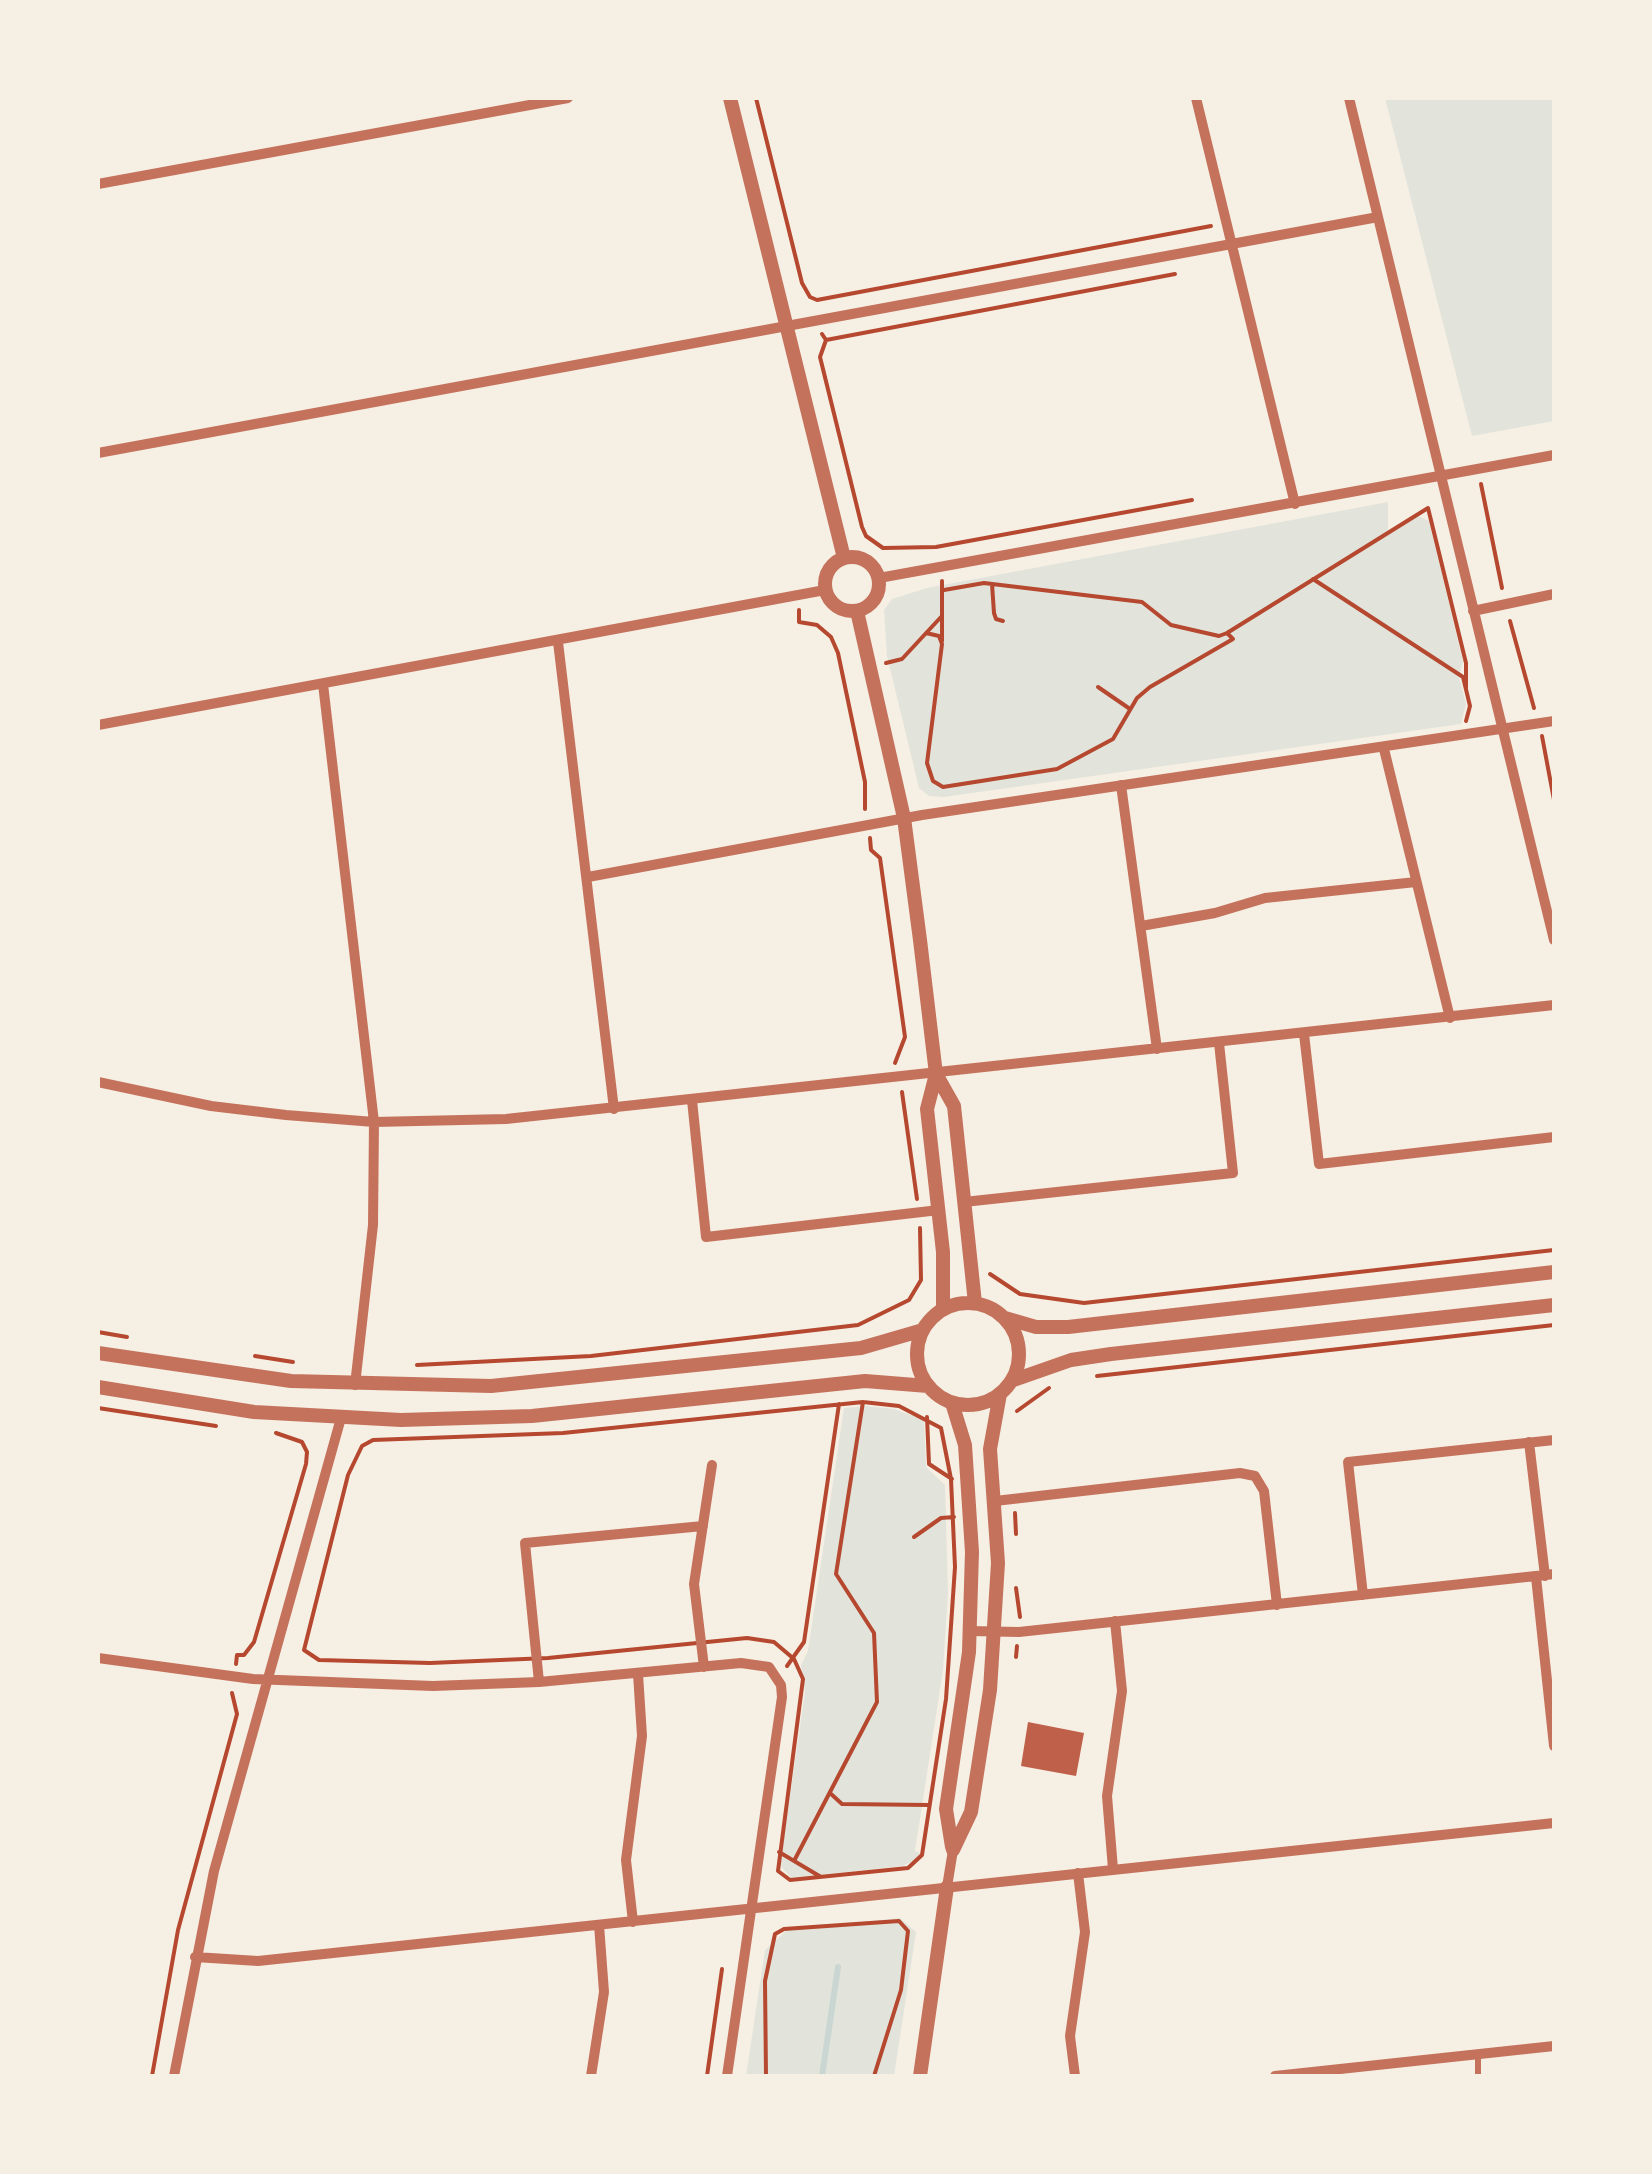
<!DOCTYPE html>
<style>
body{margin:0}
#map{position:relative;width:1652px;height:2174px;overflow:hidden;background:#f6efe4;font-family:"Roboto Condensed",sans-serif}
canvas{display:block}
.frame{position:absolute;inset:0;border:100px solid #f6efe4;pointer-events:none}
</style>
<div id="map">
<canvas width="1652" height="2174"></canvas>
<div class="frame"></div>
</div>
<script>
const c = document.querySelector('canvas').getContext('2d');
c.lineJoin = 'round';
function fill(path, color) { c.fillStyle = color; c.fill(path, 'evenodd'); }
const toPath = rows => new Path2D(rows.map(r => 'M' + r).join(''));
function stroke(path, color, width, dash) { c.strokeStyle = color; c.lineWidth = width; c.lineCap = dash ? 'butt' : 'round'; c.setLineDash(dash || []); c.stroke(path); }
fill(toPath([
 [1385,98,1554,98,1554,421,1472,436],
 [1388,502,1388,535,1418,516,1429,521,1463,661,1459,677,1466,704,1461,724,944,797,929,796,919,788,887,656,884,610,892,599,927,588],
 [865,1406,894,1409,924,1420,926,1467,945,1485,948,1593,943,1670,915,1851,920,1853,917,1859,903,1866,791,1878,780,1865,805,1692,801,1665,808,1651,844,1408],
 [900,1918,916,1932,894,2076,746,2076,765,1950,787,1930]
]), '#e2e4dc');
stroke(toPath([
 [822,2076,838,1967]
]), '#c9d6d2', 6);
fill(toPath([
 [1028,1722,1084,1733,1076,1776,1021,1766]
]), '#bf614a');
stroke(toPath([
 [756,98,802,283,810,297,817,300,1211,226],
 [822,334,826,340,820,357,862,527,866,536,883,548,936,547,1192,500],
 [826,340,1175,274],
 [1481,484,1502,588],
 [1313,579,1463,677,1470,706,1466,721],
 [942,581,942,641],
 [992,584,994,613,996,619,1003,621],
 [944,590,984,583,1142,602,1171,625,1219,636,1227,633],
 [799,610,799,622,817,625,831,637,838,653,865,782,865,809],
 [1510,621,1534,708],
 [926,633,939,636,942,644,927,763,933,781,943,787,1057,769,1113,739,1137,698,1150,687,1233,639,1227,633,1428,508,1466,663,1466,688],
 [886,663,902,659,941,617],
 [1098,687,1130,709],
 [1542,736,1554,800],
 [870,838,871,850,880,858,905,1037,895,1063],
 [902,1092,917,1199],
 [990,1274,1020,1294,1084,1303,1554,1250],
 [98,1332,127,1337],
 [255,1356,293,1362],
 [417,1365,591,1356,858,1325,909,1300,921,1280,920,1228],
 [1097,1376,1554,1325],
 [863,1402,899,1406,941,1428,951,1479,955,1567,946,1699,922,1855,908,1868,790,1880,778,1871,803,1679,794,1659,774,1642,747,1638,548,1658,430,1663,319,1660,304,1650,348,1475,362,1446,373,1440,563,1433,863,1402],
 [98,1408,216,1426],
 [1017,1411,1049,1388],
 [927,1417,929,1464,952,1479],
 [1015,1513,1016,1534],
 [914,1537,941,1518,954,1517],
 [1016,1588,1020,1617],
 [1016,1657,1017,1646],
 [236,1664,237,1655,244,1655,254,1642,306,1464,307,1452,302,1442,276,1433],
 [787,1666,804,1642,839,1404],
 [830,1793,842,1804,929,1805],
 [779,1852,821,1877],
 [794,1861,877,1702,874,1633,836,1574,863,1402],
 [152,2076,178,1930,237,1714,232,1693],
 [707,2076,722,1969],
 [766,2076,765,1981,775,1934,784,1929,899,1921,908,1931,901,1990,874,2076]
]), '#b5482f', 4);
stroke(toPath([
 [1478,2076,1478,2055]
]), '#c5725c', 6);
stroke(toPath([
 [1196,98,1295,504],
 [1349,98,1554,940],
 [98,184,568,98],
 [98,453,1378,217],
 [879,578,1554,455],
 [1473,611,1554,594],
 [558,642,614,1109],
 [323,684,374,1122,373,1225,355,1385],
 [98,725,825,590],
 [1384,749,1450,1018],
 [1121,785,1157,1049],
 [588,877,922,815,1554,721],
 [1141,926,1215,913,1265,898,1416,882],
 [1304,1034,1319,1164,1554,1137],
 [98,1082,211,1106,286,1115,374,1122,506,1119,1554,1005],
 [692,1100,706,1237,939,1210],
 [964,1202,1233,1173,1219,1043],
 [1529,1442,1545,1576],
 [995,1501,1240,1473,1255,1476,1264,1491,1277,1605],
 [1536,1577,1554,1746],
 [1363,1595,1348,1462,1554,1440],
 [970,1631,1019,1632,1554,1574],
 [98,1658,253,1679,433,1686,539,1682,741,1663,769,1667,781,1685,782,1697,727,2076],
 [704,1667,694,1584,712,1465],
 [539,1682,525,1543,703,1526],
 [1113,1869,1107,1796,1122,1691,1115,1621],
 [947,1887,953,1850],
 [633,1922,626,1860,642,1736,638,1674],
 [195,1957,258,1961,1554,1823],
 [174,2076,214,1871,341,1418],
 [591,2076,604,1992,599,1925],
 [1075,2076,1070,2036,1085,1932,1078,1873],
 [1275,2076,1554,2046]
]), '#c5725c', 10);
stroke(toPath([
 [730,98,844,558],
 '825 584a27 27 0 1 1 54 0a27 27 0 1 1-54 0Z',
 [857,611,904,818,920,940,936,1074,927,1109,943,1252,943,1309],
 [936,1074,954,1106,975,1303],
 '917 1354a51 51 0 1 1 102 0a51 51 0 1 1-102 0Z',
 [1005,1318,1036,1327,1068,1327,1554,1272],
 [98,1353,291,1381,491,1386,861,1348,923,1330],
 [1011,1381,1071,1360,1111,1354,1554,1305],
 [98,1387,254,1412,401,1420,532,1416,865,1381,928,1386],
 [952,1403,965,1445,972,1552,969,1652,946,1809,952,1847],
 [953,1850,971,1812,990,1690,998,1563,990,1449,1000,1394],
 [920,2076,947,1887]
]), '#c5725c', 14);
</script>
